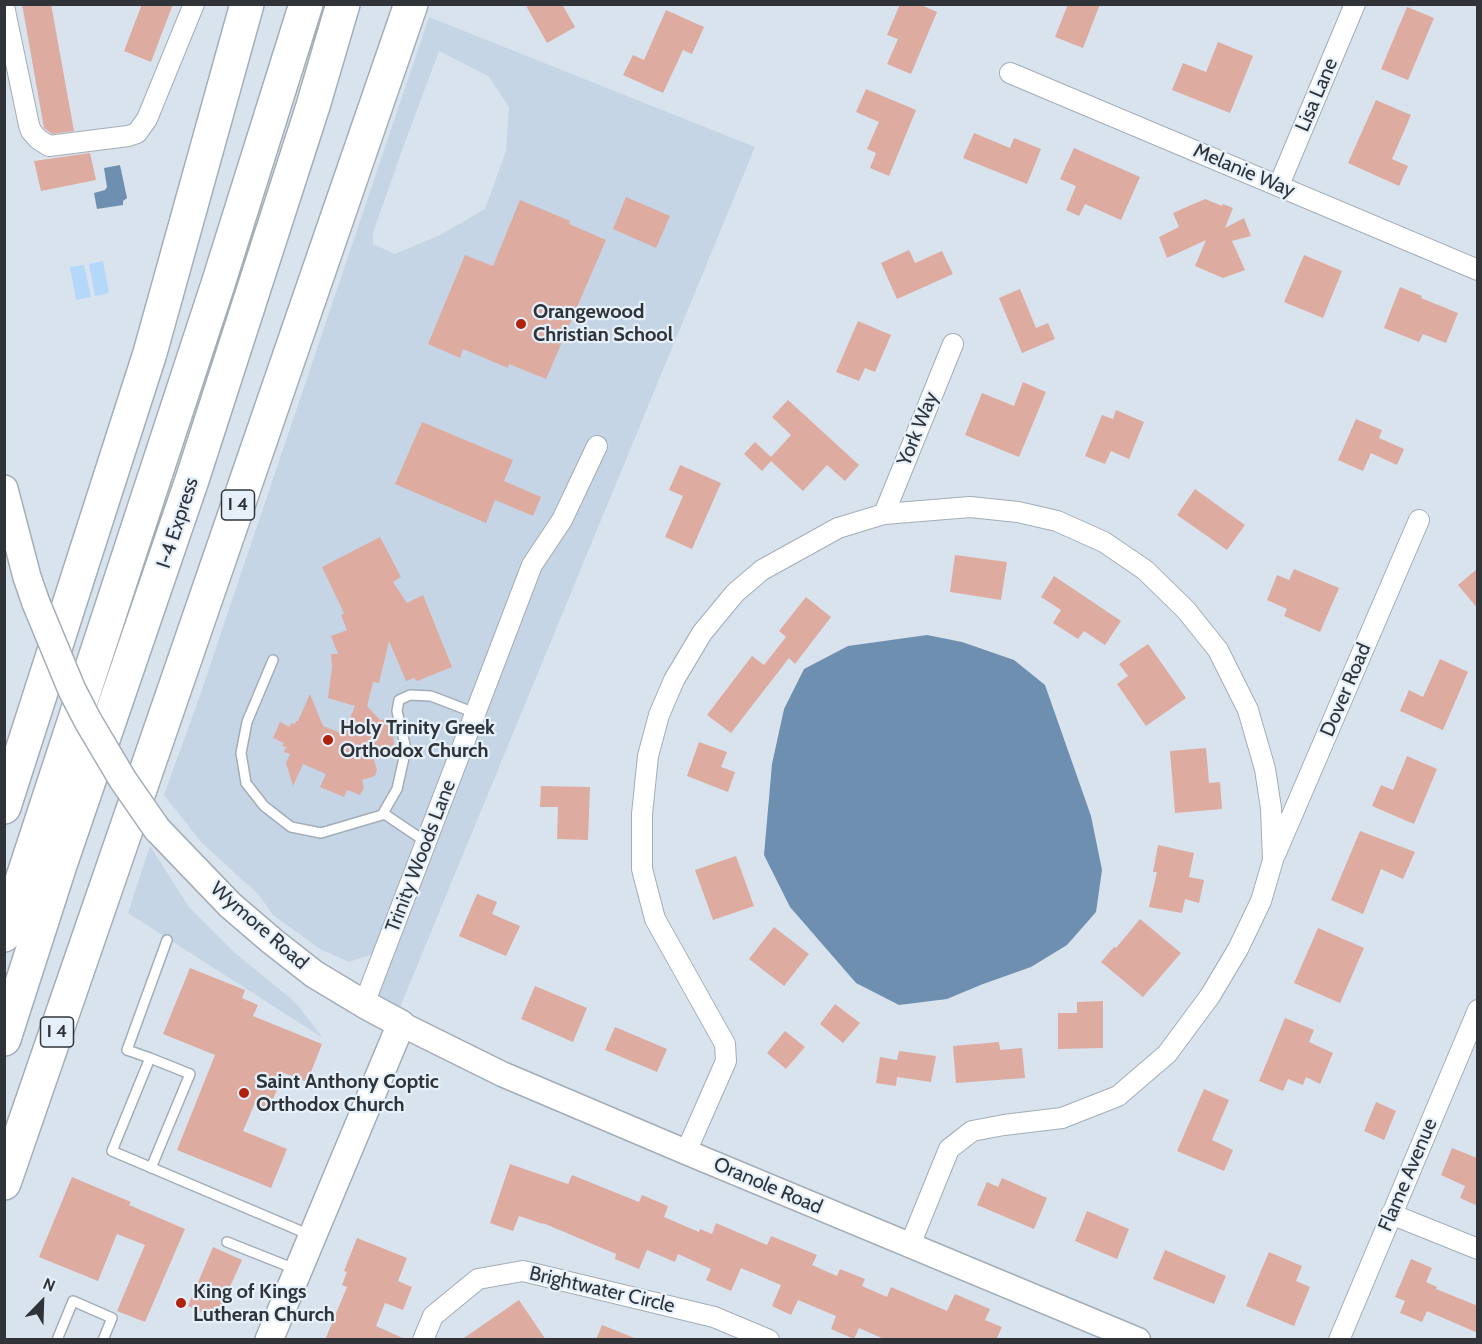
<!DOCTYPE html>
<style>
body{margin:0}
#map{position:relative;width:1482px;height:1344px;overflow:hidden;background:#d8e3ee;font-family:Cabin,sans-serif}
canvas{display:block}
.frame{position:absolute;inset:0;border:6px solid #303438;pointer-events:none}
.north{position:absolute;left:12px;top:1272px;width:60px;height:60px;-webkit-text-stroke:4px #e5f0fb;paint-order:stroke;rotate:23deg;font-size:16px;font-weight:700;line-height:24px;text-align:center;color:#303438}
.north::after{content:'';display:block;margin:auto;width:21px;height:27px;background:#303438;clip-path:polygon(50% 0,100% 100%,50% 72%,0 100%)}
</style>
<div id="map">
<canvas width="1482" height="1344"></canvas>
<div class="frame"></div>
<div class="north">N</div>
</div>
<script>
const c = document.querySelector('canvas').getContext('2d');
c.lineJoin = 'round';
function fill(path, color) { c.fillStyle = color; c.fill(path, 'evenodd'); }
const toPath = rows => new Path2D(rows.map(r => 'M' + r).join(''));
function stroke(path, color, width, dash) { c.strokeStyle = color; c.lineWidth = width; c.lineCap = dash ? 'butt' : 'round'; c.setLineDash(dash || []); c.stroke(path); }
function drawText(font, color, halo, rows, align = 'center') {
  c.font = font + ' Cabin,sans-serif'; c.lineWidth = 4.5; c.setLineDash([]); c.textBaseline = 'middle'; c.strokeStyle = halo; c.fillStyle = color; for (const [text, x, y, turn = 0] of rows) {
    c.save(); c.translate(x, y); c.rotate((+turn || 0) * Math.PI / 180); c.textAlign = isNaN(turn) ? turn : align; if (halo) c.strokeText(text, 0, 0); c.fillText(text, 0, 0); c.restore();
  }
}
fill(toPath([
 [429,17,755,147,398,1012,375,999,539,570,569,524,609,442,594,435,554,515,373,954,349,962,320,949,273,915,259,895,202,843,164,795,198,701],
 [439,51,488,76,509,107,506,151,485,209,440,235,395,254,373,244,373,233,405,142],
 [150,846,189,907,235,953,295,1002,323,1038,128,913]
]), '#c6d5e5');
fill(toPath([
 [103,261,109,293,95,296,89,264],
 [84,265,91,297,76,300,70,267]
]), '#b5d8fa');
fill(toPath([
 [120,165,127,198,123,201,123,205,97,209,94,193,105,190,107,187,104,168],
 [927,635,962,642,1014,660,1045,685,1091,816,1102,870,1096,912,1067,945,1031,967,983,984,947,999,899,1005,856,983,790,907,764,855,772,764,784,709,804,669,848,646]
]), '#6e8fb0');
fill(toPath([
 [22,4,51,4,74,131,52,134,44,128],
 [142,4,173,4,151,62,124,51],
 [525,4,562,4,575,27,547,43],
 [900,4,919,4,937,12,911,74,887,64,898,39,887,35],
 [1068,4,1100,4,1083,48,1055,37],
 [1407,7,1434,18,1408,80,1381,69],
 [666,10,704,27,692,54,683,50,663,93,623,75,633,55,644,60],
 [1218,42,1253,56,1230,113,1172,90,1183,63,1206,72],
 [866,89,916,110,889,176,870,168,876,153,867,149,879,122,856,112],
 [1376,100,1411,115,1392,159,1408,166,1399,186,1348,163],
 [974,133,1010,148,1014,138,1041,149,1027,184,963,158],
 [1074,148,1140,177,1121,220,1085,204,1079,216,1066,210,1076,186,1060,179],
 [90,153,96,180,41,191,34,161],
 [626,197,670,216,656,248,613,229],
 [1205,199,1222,206,1223,204,1233,208,1225,228,1244,218,1251,236,1232,241,1245,270,1223,278,1195,266,1206,240,1167,258,1159,237,1179,227,1173,213],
 [520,200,570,221,569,224,606,240,546,379,509,364,508,368,463,349,460,358,428,344,465,255,493,266],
 [909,250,915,263,942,251,953,274,897,299,881,263],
 [1304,255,1342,271,1323,318,1284,302],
 [1400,287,1422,296,1421,298,1458,313,1446,343,1423,334,1419,342,1384,328],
 [1020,289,1036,328,1048,323,1055,339,1022,353,999,298],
 [858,321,891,335,875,372,865,368,859,381,836,372],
 [1023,382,1046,392,1019,457,965,435,982,393,1014,406],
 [788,400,859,465,845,481,827,465,803,491,771,461,762,471,744,454,755,442,771,457,791,435,772,417],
 [1116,410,1144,422,1129,459,1111,451,1105,464,1085,456,1102,415,1113,419],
 [1356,419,1382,430,1379,438,1404,449,1397,465,1371,453,1363,471,1338,460],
 [422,422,513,460,504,481,541,497,533,516,495,500,486,523,395,484],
 [680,465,721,483,692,549,665,537,683,496,669,490],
 [1195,489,1245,525,1227,550,1177,515],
 [380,537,401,577,393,582,407,603,423,595,452,667,417,681,414,678,406,681,389,641,379,683,373,682,367,706,380,720,385,719,393,734,395,753,372,753,377,770,375,776,362,780,364,788,360,795,347,790,344,797,320,787,326,774,303,764,293,786,286,763,290,754,284,752,286,747,282,746,284,743,273,738,280,722,290,727,291,723,295,724,296,721,298,721,310,694,323,726,343,734,355,706,328,698,332,667,331,654,338,654,331,636,347,630,341,615,344,613,322,567],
 [955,555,1007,562,1001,600,950,592],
 [1478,568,1478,609,1458,585],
 [1294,569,1339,588,1320,632,1284,616,1287,609,1267,600,1277,575,1289,580],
 [1054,576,1121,621,1105,645,1084,631,1078,639,1053,623,1061,610,1041,597],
 [806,597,831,617,795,664,789,658,731,733,707,715,752,656,764,665,786,637,779,631],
 [1148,644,1186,698,1146,726,1117,684,1128,676,1119,664],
 [1440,659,1468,672,1443,730,1400,711,1409,690,1423,697],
 [699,742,727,752,721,767,735,772,728,792,687,776],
 [1206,748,1209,783,1220,782,1222,809,1175,813,1170,751],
 [1407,756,1437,769,1414,824,1372,806,1381,785,1393,790],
 [541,786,590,787,588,840,557,839,558,807,540,807],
 [1360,831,1415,852,1403,879,1381,869,1363,914,1331,900],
 [1158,845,1194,853,1189,877,1204,880,1199,903,1185,899,1182,913,1149,907,1157,872,1153,872],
 [736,856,754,906,713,920,695,870],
 [477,894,497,902,492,914,520,926,506,956,459,936],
 [1140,919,1181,953,1143,997,1101,962,1114,947,1116,948],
 [774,927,809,954,784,986,749,959],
 [1318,928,1364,948,1340,1003,1294,983],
 [190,968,245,990,242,998,258,1005,253,1016,322,1044,307,1082,284,1073,269,1109,255,1103,243,1131,287,1149,271,1188,177,1150,215,1055,163,1034],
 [535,986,587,1008,573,1042,521,1019],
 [1103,1001,1103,1048,1058,1049,1058,1013,1077,1013,1077,1002],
 [835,1004,860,1023,843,1043,820,1024],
 [1285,1018,1314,1030,1309,1042,1333,1053,1320,1084,1306,1077,1303,1085,1288,1079,1283,1091,1259,1081],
 [615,1027,667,1049,657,1072,605,1050],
 [785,1031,805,1047,786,1069,767,1053],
 [999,1042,1000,1050,1022,1048,1025,1078,956,1083,953,1046],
 [899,1051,936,1056,931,1082,897,1077,896,1086,876,1083,880,1057,897,1060],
 [1204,1089,1229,1100,1212,1140,1233,1150,1224,1171,1177,1151],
 [1376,1102,1396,1111,1384,1140,1364,1131],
 [1452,1148,1477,1158,1478,1156,1478,1206,1460,1198,1465,1186,1441,1175],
 [510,1164,568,1184,572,1175,639,1202,642,1195,668,1206,664,1217,699,1232,700,1229,712,1234,716,1223,767,1245,771,1236,817,1255,812,1265,837,1276,840,1269,865,1279,862,1286,887,1297,891,1287,947,1311,955,1294,990,1309,985,1320,1002,1327,996,1340,886,1340,859,1328,854,1339,831,1329,836,1316,798,1300,791,1315,772,1306,781,1285,741,1268,731,1291,706,1280,711,1269,678,1254,675,1262,647,1250,639,1269,615,1259,616,1254,543,1223,543,1224,519,1216,513,1231,490,1223],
 [72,1177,131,1202,129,1205,185,1229,145,1322,117,1311,145,1245,117,1234,98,1281,39,1257],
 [1002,1178,1047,1198,1034,1229,977,1205,987,1182,998,1187],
 [1087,1211,1129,1229,1117,1259,1075,1241],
 [357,1238,407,1258,398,1281,412,1287,403,1310,385,1303,376,1326,407,1340,325,1340,347,1287,342,1285,347,1272,344,1271],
 [213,1247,242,1260,216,1318,188,1306],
 [1165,1250,1226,1276,1214,1304,1153,1279],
 [1269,1252,1302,1266,1296,1281,1310,1287,1294,1326,1246,1306],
 [1411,1259,1432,1268,1426,1282,1437,1287,1436,1289,1478,1306,1478,1333,1427,1311,1422,1322,1400,1313,1405,1301,1395,1297],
 [519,1300,546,1340,461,1340],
 [602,1325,637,1339,637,1340,596,1340]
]), '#deaba1');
const service = toPath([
 [273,660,247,722,241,753,246,783,264,806,291,827,321,833,382,815,397,789,406,749,397,711,399,700,410,695,431,696,475,713],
 [383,813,426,842],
 [167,940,127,1050,150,1058,112,1151,310,1235],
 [150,1058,190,1074,151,1168],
 [227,1242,295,1269],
 [57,1340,73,1301,112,1318,103,1340]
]);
const minor = toPath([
 [4,6,29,125,31,131,38,139,49,146,128,136,137,133,147,119,194,4],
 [1010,73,1478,270],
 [1279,185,1355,4],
 [884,514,953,344],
 [1275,855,1419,520],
 [364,1004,532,565,562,520,597,446],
 [686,1152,726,1061,725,1044,655,919,642,869,642,814,648,756,659,715,674,680,702,633,735,593,762,570,838,528,884,514,970,507,1018,512,1057,521,1104,542,1145,570,1186,610,1218,650,1248,710,1265,769,1271,808,1273,860,1261,901,1238,949,1210,996,1167,1054,1118,1096,1062,1118,1004,1125,972,1131,949,1149,910,1245],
 [1391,1214,1478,1249],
 [423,1340,433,1316,478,1279,523,1271,714,1317,769,1340],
 [1339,1340,1478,1010]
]);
const tertiary = toPath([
 [401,1024,502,1074,686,1152,1138,1340]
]);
const secondary = toPath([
 [4,489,27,577,36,603],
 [157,829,230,905,272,941,314,974,364,1004,401,1024,269,1340]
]);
const motorway = toPath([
 [4,807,150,353,247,4],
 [4,935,218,284,306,4],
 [4,1039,60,865,192,480,313,106,343,4],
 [4,1183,411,4]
]);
stroke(service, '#a3adb7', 12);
stroke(minor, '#a3adb7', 22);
stroke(tertiary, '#a3adb7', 27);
stroke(secondary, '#a3adb7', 30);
stroke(motorway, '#a3adb7', 36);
stroke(service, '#fff', 9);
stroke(minor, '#fff', 20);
stroke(tertiary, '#fff', 24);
stroke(secondary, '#fff', 27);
stroke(motorway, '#fff', 33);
const secondaryBridge = toPath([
 [36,603,72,690,88,721,123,780,157,829]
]);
stroke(secondaryBridge, '#a3adb7', 30, []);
stroke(secondaryBridge, '#fff', 27);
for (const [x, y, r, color] of [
 [521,324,6,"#b0220c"],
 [328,740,6,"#b0220c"],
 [244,1093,6,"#b0220c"],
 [181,1303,6,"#b0220c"]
]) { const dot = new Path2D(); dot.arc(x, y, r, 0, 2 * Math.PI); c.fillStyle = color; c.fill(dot); stroke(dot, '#e5f0fb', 2); }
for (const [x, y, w] of [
 [238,505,33],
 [57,1032,33]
]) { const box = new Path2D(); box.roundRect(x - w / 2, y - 15, w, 30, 4.5); c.fillStyle = '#e5f0fb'; c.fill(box); stroke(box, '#303438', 1.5); }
drawText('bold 18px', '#303438', null, [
 ["I 4",238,505],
 ["I 4",57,1032]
]);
drawText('20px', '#303438', '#e5f0fb', [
 ["Lisa Lane",1317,95,-67],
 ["Melanie Way",1244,171,23],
 ["York Way",918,429,-68],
 ["I-4 Express",178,523,-72],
 ["Dover Road",1346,690,-67],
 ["Trinity Woods Lane",421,856,-69],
 ["Wymore Road",259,926,41],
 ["Flame Avenue",1408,1175,-67],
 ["Oranole Road",768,1186,23],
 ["Brightwater Circle",602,1290,13]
]);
drawText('bold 20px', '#303438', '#e5f0fb', [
 ["Orangewood",533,312],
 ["Christian School",533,335],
 ["Holy Trinity Greek",340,728],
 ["Orthodox Church",340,751],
 ["Saint Anthony Coptic",256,1082],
 ["Orthodox Church",256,1105],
 ["King of Kings",193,1292],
 ["Lutheran Church",193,1315]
], 'left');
</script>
